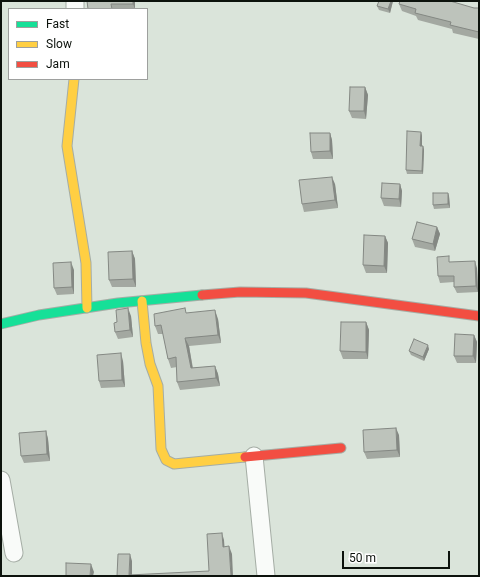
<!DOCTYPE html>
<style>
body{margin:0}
#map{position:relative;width:480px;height:577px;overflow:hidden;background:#dae4da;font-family:Roboto,sans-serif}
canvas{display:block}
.frame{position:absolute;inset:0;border:2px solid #0c120c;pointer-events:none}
.legend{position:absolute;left:8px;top:8px;width:140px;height:72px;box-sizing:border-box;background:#fff;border:1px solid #9ea09e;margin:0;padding:5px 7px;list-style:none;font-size:12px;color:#0c120c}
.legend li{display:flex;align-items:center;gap:8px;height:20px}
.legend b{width:20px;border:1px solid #9ea09e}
.scale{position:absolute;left:342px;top:551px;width:108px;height:18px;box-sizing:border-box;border:2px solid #0c120c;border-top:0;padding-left:5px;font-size:12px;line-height:14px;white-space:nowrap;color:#0c120c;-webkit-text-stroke:3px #fff;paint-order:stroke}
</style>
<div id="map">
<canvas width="480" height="577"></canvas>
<div class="frame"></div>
<ul class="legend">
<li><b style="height:5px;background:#16e098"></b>Fast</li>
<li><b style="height:5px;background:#ffcf43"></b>Slow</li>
<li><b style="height:5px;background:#f24e42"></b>Jam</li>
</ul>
<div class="scale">50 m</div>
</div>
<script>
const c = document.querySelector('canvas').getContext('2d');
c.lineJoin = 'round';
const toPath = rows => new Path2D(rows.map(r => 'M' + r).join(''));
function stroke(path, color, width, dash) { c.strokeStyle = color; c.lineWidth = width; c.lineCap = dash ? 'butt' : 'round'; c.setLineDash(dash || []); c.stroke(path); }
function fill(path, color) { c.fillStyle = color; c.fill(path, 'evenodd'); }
const street = toPath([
 [75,1,75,9],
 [254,456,266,576],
 [1,480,14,553]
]);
const fast = toPath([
 [1,324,39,315,118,303,202,295]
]);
const slow = toPath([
 [74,79,67,146,86,263,87,308],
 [142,301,146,343,150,364,158,386,161,449,166,460,174,464,245,457]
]);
const jam = toPath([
 [202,295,240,292,306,293,479,316],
 [245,457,341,448]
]);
stroke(street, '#a5ada5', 19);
stroke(fast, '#a5ada5', 11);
stroke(slow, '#a5ada5', 11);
stroke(jam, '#a5ada5', 11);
stroke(street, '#f9fbf9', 17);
stroke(fast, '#16e098', 9);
stroke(slow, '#ffcf43', 9);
stroke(jam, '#f24e42', 9);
fill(toPath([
 [87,1,135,1,135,9,88,9],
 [379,1,393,1,390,13,379,10,377,6],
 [399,4,479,8,479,39,453,33,452,29,418,20,416,16,402,11],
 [365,87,368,95,366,119,352,118,349,111],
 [421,132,422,136,422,146,423,146,424,150,423,174,407,174,406,170],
 [330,133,332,140,333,159,313,159,311,152],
 [335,184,338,208,304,212,302,204],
 [400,184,402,191,401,207,384,206,381,198],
 [448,193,449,196,450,208,434,209,433,205],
 [437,227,440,234,435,251,415,247,412,239],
 [385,236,388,243,387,273,366,273,363,265],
 [132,251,135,259,136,287,112,287,109,280],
 [451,262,477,268,478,292,457,293,454,287,454,282,440,283,438,276],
 [74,270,74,294,57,295,54,288],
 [187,313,218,319,221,343,189,346,193,368,215,366,218,374,220,386,180,390,177,382,177,367,171,368,168,359,163,334,158,334,155,326],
 [131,316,133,337,118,339,115,332],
 [366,322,369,330,368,359,343,359,340,351],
 [474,335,477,342,476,363,457,363,454,356],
 [429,349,424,361,411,355,409,351],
 [123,361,125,387,101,388,99,381],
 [46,431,48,439,50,461,24,463,21,456],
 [399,435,400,457,367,459,364,452]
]), '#a3a8a1');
fill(toPath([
 [133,1,135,1,135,9,133,4],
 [391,1,393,1,390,13,388,9],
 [365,87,368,95,366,119,364,111],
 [421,132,422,136,422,150,420,146],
 [330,133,332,140,333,159,330,151],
 [423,146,424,150,423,174,422,171],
 [332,177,335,184,338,208,335,200],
 [400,184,402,191,401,207,399,199],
 [448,193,449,196,450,208,448,204],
 [437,227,440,234,435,251,433,244],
 [385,236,388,243,387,273,384,266],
 [132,251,135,259,136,287,133,279],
 [475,261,477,268,478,292,476,286],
 [71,262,74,270,74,294,72,287],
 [128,308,131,316,133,337,130,330],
 [215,310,218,319,221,343,218,335],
 [366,322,369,330,368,359,366,352],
 [474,335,477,342,476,363,473,356],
 [185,338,189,346,194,377,191,368],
 [428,345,429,349,424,361,423,357],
 [121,353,123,361,125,387,122,380],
 [215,366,218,374,220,386,216,378],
 [396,428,399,435,400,457,397,450],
 [46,431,48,439,50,461,47,454],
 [222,533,224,540,225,554,223,547],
 [229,546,232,554,233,576,231,576],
 [130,554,132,561,132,576,129,575],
 [91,564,94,572,93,576,90,576]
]), '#848883');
const building = toPath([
 [87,1,133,1,133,4,111,4,112,9,88,9,87,1],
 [379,1,391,1,388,9,377,6,379,1],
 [400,1,450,1,474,8,479,8,479,32,450,25,451,22,415,13,416,9,399,4,400,1],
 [350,87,365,87,364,111,349,111,350,87],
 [407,131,421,132,420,146,423,146,422,171,406,170,407,131],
 [310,133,330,133,330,151,311,152,310,133],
 [332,177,335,200,302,204,299,180,332,177],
 [382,183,400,184,399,199,381,198,382,183],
 [433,193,448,193,448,204,433,205,433,193],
 [417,222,437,227,433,244,412,239,417,222],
 [364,235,385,236,384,266,363,265,364,235],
 [132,251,133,279,109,280,108,252,132,251],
 [449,256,449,262,475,261,476,286,454,287,454,276,438,276,437,257,449,256],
 [71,262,72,287,54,288,53,263,71,262],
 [128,308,130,330,115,332,114,323,117,322,116,310,128,308],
 [185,308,186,313,215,310,218,335,185,338,191,368,215,366,216,378,177,382,176,357,168,359,161,325,155,326,154,314,185,308],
 [341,322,366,322,366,352,340,351,341,322],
 [455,334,474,335,473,356,454,356,455,334],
 [414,339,428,345,423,357,409,351,414,339],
 [121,353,122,380,99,381,97,355,121,353],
 [396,428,397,450,364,452,363,430,396,428],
 [46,431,47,454,21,456,19,433,46,431],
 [222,533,223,547,229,546,231,576,117,576,118,554,130,554,129,575,209,571,207,534,222,533],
 [66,563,91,564,90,576,66,576,66,563]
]);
fill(building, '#bdc3bb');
stroke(building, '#848883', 1);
</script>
